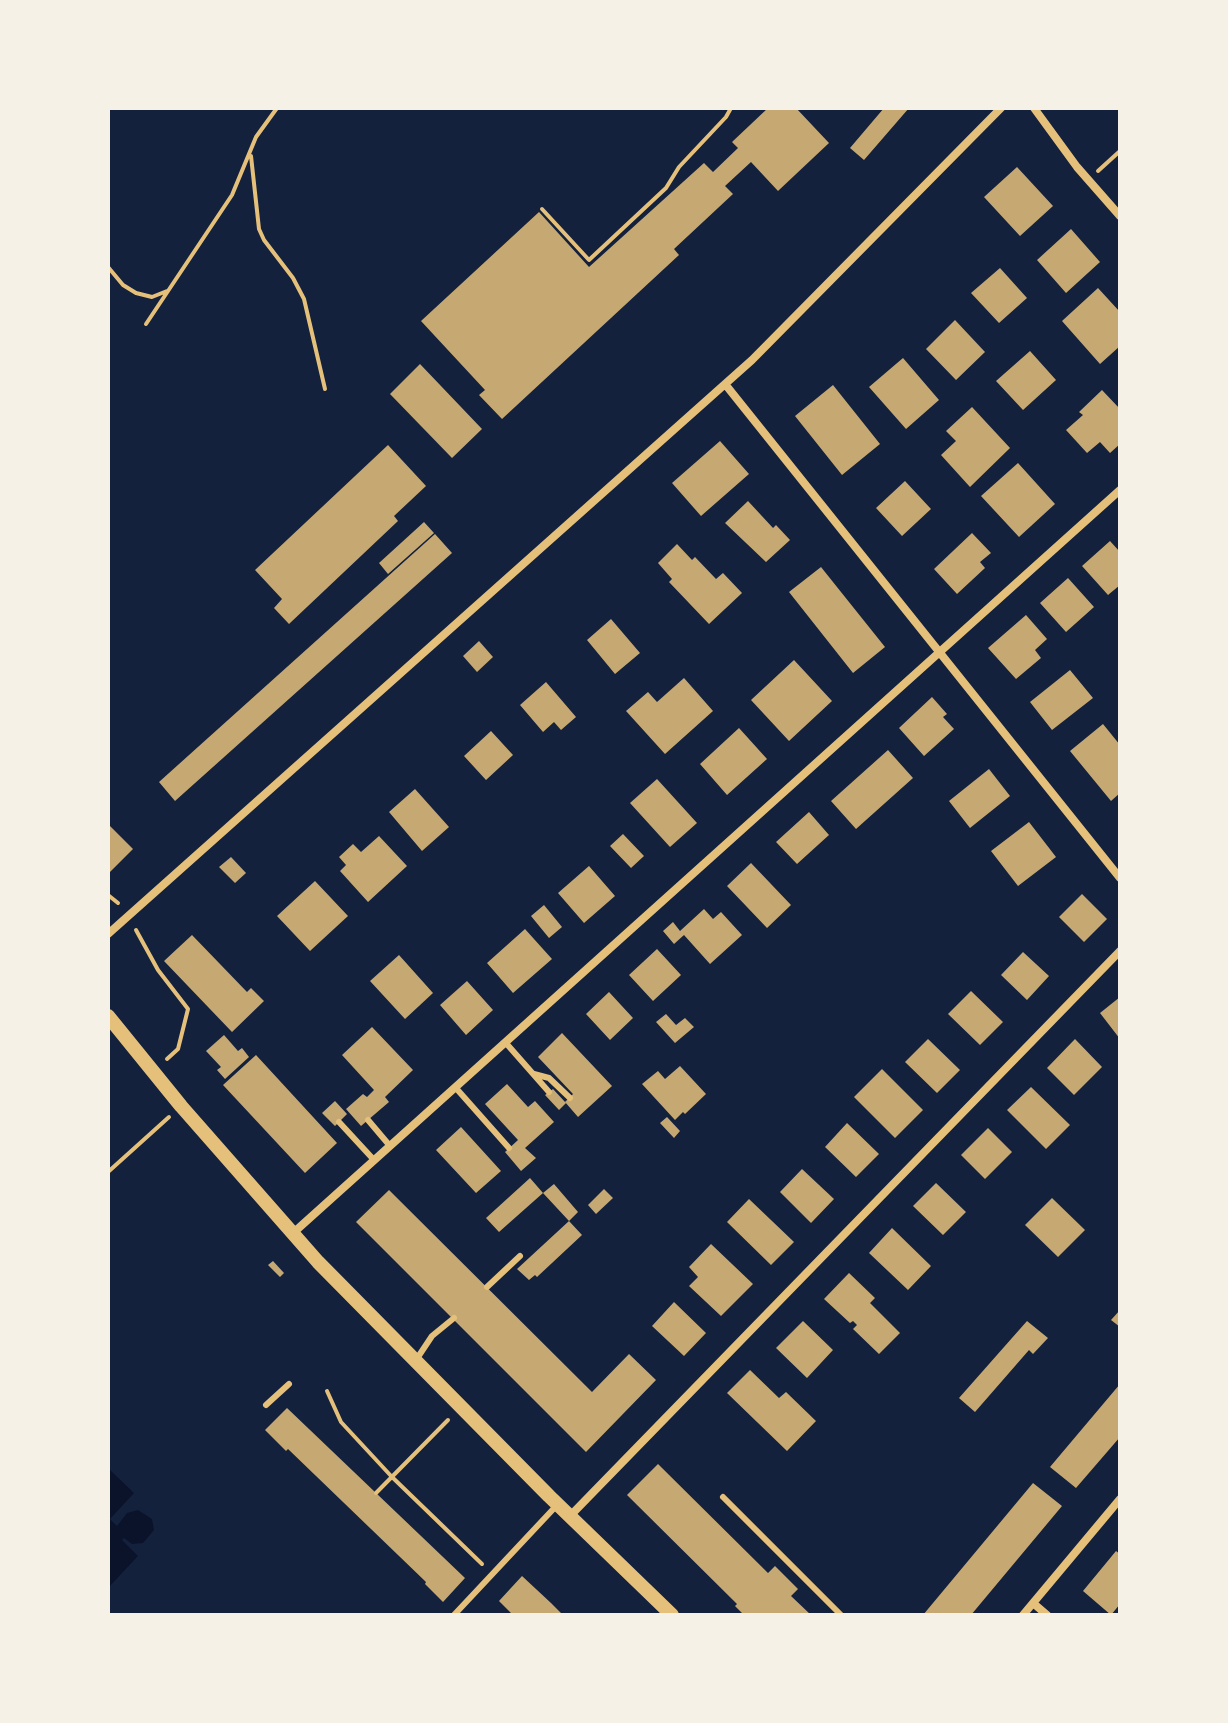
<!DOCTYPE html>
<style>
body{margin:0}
#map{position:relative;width:1228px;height:1723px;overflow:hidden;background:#14213d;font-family:"DM Sans",sans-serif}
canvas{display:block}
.frame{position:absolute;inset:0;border:110px solid #f6f1e7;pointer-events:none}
</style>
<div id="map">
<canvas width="1228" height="1723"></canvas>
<div class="frame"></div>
</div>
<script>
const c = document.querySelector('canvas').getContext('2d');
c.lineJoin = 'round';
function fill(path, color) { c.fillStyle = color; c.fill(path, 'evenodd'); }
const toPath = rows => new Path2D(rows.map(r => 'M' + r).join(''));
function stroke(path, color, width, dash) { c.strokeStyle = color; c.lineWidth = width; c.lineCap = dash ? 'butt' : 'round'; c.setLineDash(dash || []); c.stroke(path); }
fill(toPath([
 [108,1468,134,1493,110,1519,117,1526,127,1513,138,1510,152,1519,154,1530,143,1543,132,1544,124,1538,122,1540,138,1556,108,1588]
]), '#0b132b');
fill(toPath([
 [768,108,796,108,829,143,778,191,751,162,725,186,733,194,674,249,679,255,502,419,479,395,485,390,421,321,539,212,589,267,704,163,713,172,738,148,732,142],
 [884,108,909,108,864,160,850,148],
 [1017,167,1053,206,1020,236,984,197],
 [1071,229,1100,262,1066,293,1037,260],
 [1000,268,1027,298,999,323,971,293],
 [1098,288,1120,312,1120,346,1100,364,1062,321],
 [955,320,985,352,956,380,926,349],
 [1030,351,1056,380,1023,410,996,381],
 [903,358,939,400,906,429,869,387],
 [420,364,482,429,452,458,390,394],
 [833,385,880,444,842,475,795,416],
 [1102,390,1120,409,1120,444,1110,453,1100,442,1087,453,1066,430,1083,415,1079,412],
 [972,407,1010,448,970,487,941,455,956,441,946,431],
 [720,441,749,474,701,516,672,483],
 [388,445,426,486,394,516,398,521,289,624,274,608,282,599,255,570],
 [1018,463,1055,504,1019,537,981,496],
 [905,481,931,509,902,536,876,508],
 [748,501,773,528,776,525,790,540,766,562,725,523],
 [424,522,434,533,388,574,379,563],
 [972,533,991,553,980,562,985,568,957,594,934,569],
 [435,534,452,553,175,801,159,782],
 [1110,541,1120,552,1120,585,1108,595,1082,566],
 [677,544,692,560,695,557,716,579,723,573,742,593,709,624,669,582,672,579,658,563],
 [821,567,885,647,853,673,789,592],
 [1068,578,1094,607,1066,632,1040,603],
 [1026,615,1047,639,1035,650,1041,658,1016,679,988,648],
 [611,619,640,653,615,674,587,640],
 [479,641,493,657,477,672,463,656],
 [794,660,832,701,789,741,751,700],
 [1070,670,1093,698,1052,730,1030,702],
 [684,678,713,711,665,754,626,711,648,692,657,702],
 [546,682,576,717,561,730,554,722,543,732,520,705],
 [932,697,947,714,943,717,954,729,924,756,899,728],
 [1103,724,1120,745,1120,793,1111,801,1070,751],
 [739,728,767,759,727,795,700,764],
 [491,731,513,755,486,780,464,756],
 [888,750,913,778,856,829,831,801],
 [989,769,1010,796,970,828,949,801],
 [657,779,697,823,670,847,630,803],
 [415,789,449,827,422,851,389,812],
 [809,812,829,835,797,864,776,842],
 [1029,822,1056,857,1018,886,991,851],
 [108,824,133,849,108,874],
 [623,834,644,856,631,868,610,846],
 [379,836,407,866,368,902,340,871,346,865,339,857,353,844,361,852],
 [231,857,246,873,235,883,219,867],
 [751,863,791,905,767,928,727,886],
 [589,866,615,896,584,923,558,893],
 [315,881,348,916,310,951,277,916],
 [1082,894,1107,919,1084,942,1059,917],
 [544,905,562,927,549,938,531,916],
 [704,909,713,919,721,912,742,935,710,964,684,935,674,944,663,931,673,922,680,931],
 [525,929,552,959,513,993,487,963],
 [192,935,247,992,251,988,264,1001,232,1032,164,961],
 [657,949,681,975,653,1001,629,975],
 [1023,952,1049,976,1027,1000,1001,975],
 [399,955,433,993,405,1019,370,981],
 [467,981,493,1010,466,1035,440,1005],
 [971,991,1003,1022,980,1045,948,1014],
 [609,992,633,1018,610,1040,586,1014],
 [1120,997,1120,1039,1100,1013],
 [666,1014,676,1025,685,1018,694,1027,675,1043,656,1022],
 [372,1027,413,1070,385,1097,389,1102,361,1126,346,1109,363,1094,367,1097,374,1090,342,1055],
 [562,1033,612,1086,578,1117,565,1102,573,1094,538,1057],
 [224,1035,238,1051,242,1048,249,1057,225,1079,217,1070,221,1067,206,1051],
 [928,1039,960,1070,937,1093,905,1062],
 [1075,1039,1102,1067,1074,1095,1047,1068],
 [256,1055,337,1143,305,1173,223,1085],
 [680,1066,706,1094,685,1114,683,1112,675,1120,642,1084,658,1071,665,1079],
 [882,1069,923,1110,895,1138,854,1097],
 [507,1084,528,1107,535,1101,554,1122,525,1148,536,1158,521,1171,505,1152,518,1140,485,1104],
 [1031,1087,1070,1125,1046,1149,1007,1110],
 [553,1089,566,1103,559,1110,545,1095],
 [335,1101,347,1114,335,1126,322,1113],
 [667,1117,680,1131,674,1138,660,1123],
 [847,1123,879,1154,856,1177,825,1147],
 [461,1127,501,1171,476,1193,436,1150],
 [988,1128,1012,1152,985,1179,961,1155],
 [802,1169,834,1199,811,1223,780,1192],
 [530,1178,543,1193,499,1232,486,1218],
 [936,1183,966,1212,943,1235,913,1206],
 [554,1184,578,1212,569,1221,543,1193],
 [604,1189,613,1198,596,1214,588,1205],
 [389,1190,592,1392,629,1354,656,1380,586,1452,356,1222],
 [1052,1198,1085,1230,1058,1257,1025,1225],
 [749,1199,794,1242,771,1265,727,1222],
 [569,1221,582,1235,537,1277,535,1275,529,1280,517,1269],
 [892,1228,931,1266,908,1290,869,1253],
 [711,1244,753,1284,721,1316,689,1286,698,1277,689,1267],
 [273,1261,284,1273,280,1277,268,1265],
 [849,1273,875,1298,870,1303,900,1333,879,1354,853,1329,857,1325,853,1321,850,1323,824,1299],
 [674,1302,706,1333,684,1356,652,1326],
 [1120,1310,1120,1327,1111,1320],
 [803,1321,833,1350,807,1378,776,1348],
 [1027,1321,1048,1338,1033,1354,1029,1350,975,1412,959,1398],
 [750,1370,779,1398,786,1392,816,1421,787,1451,727,1393],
 [1120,1384,1120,1437,1076,1488,1050,1467],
 [287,1408,465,1578,443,1602,425,1584,426,1582,288,1449,286,1451,265,1430],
 [658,1464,768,1573,775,1566,798,1589,791,1596,811,1615,744,1615,735,1606,737,1604,627,1495],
 [1033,1483,1062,1506,971,1615,923,1615],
 [1116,1551,1120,1554,1120,1604,1111,1615,1083,1591],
 [522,1576,551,1603,563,1615,513,1615,499,1601]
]), '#c6a872');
stroke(toPath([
 [251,156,259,229,264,240,293,278,304,299,325,389],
 [1098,171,1120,151],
 [542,209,589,260,666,188,679,167,726,117,731,108],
 [108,267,123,285,136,293,152,297,167,291],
 [146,324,232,195,256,137,277,108],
 [108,895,118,903],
 [136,930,158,970,188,1009,178,1049,167,1059],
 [108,1172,169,1117],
 [327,1391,341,1422,392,1477,482,1564],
 [376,1493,448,1420]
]), '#e5c07b', 4);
stroke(toPath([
 [505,1042,549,1092],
 [534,1074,549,1078,570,1098],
 [455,1087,509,1148],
 [368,1120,390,1146],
 [339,1122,374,1160],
 [487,1287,520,1256],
 [416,1360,432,1336,454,1318],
 [266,1405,289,1384],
 [723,1497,841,1615],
 [454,1615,558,1504]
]), '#e5c07b', 6);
stroke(toPath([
 [1034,108,1077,167,1120,216],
 [725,384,1120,878],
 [108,934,752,360,1001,108],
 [292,1234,1120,490],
 [570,1516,1120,951],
 [1033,1603,1047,1615],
 [1023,1615,1120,1499]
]), '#e5c07b', 8);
stroke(toPath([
 [108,1016,181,1106,318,1262,549,1496,672,1615]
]), '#e5c07b', 14);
</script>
